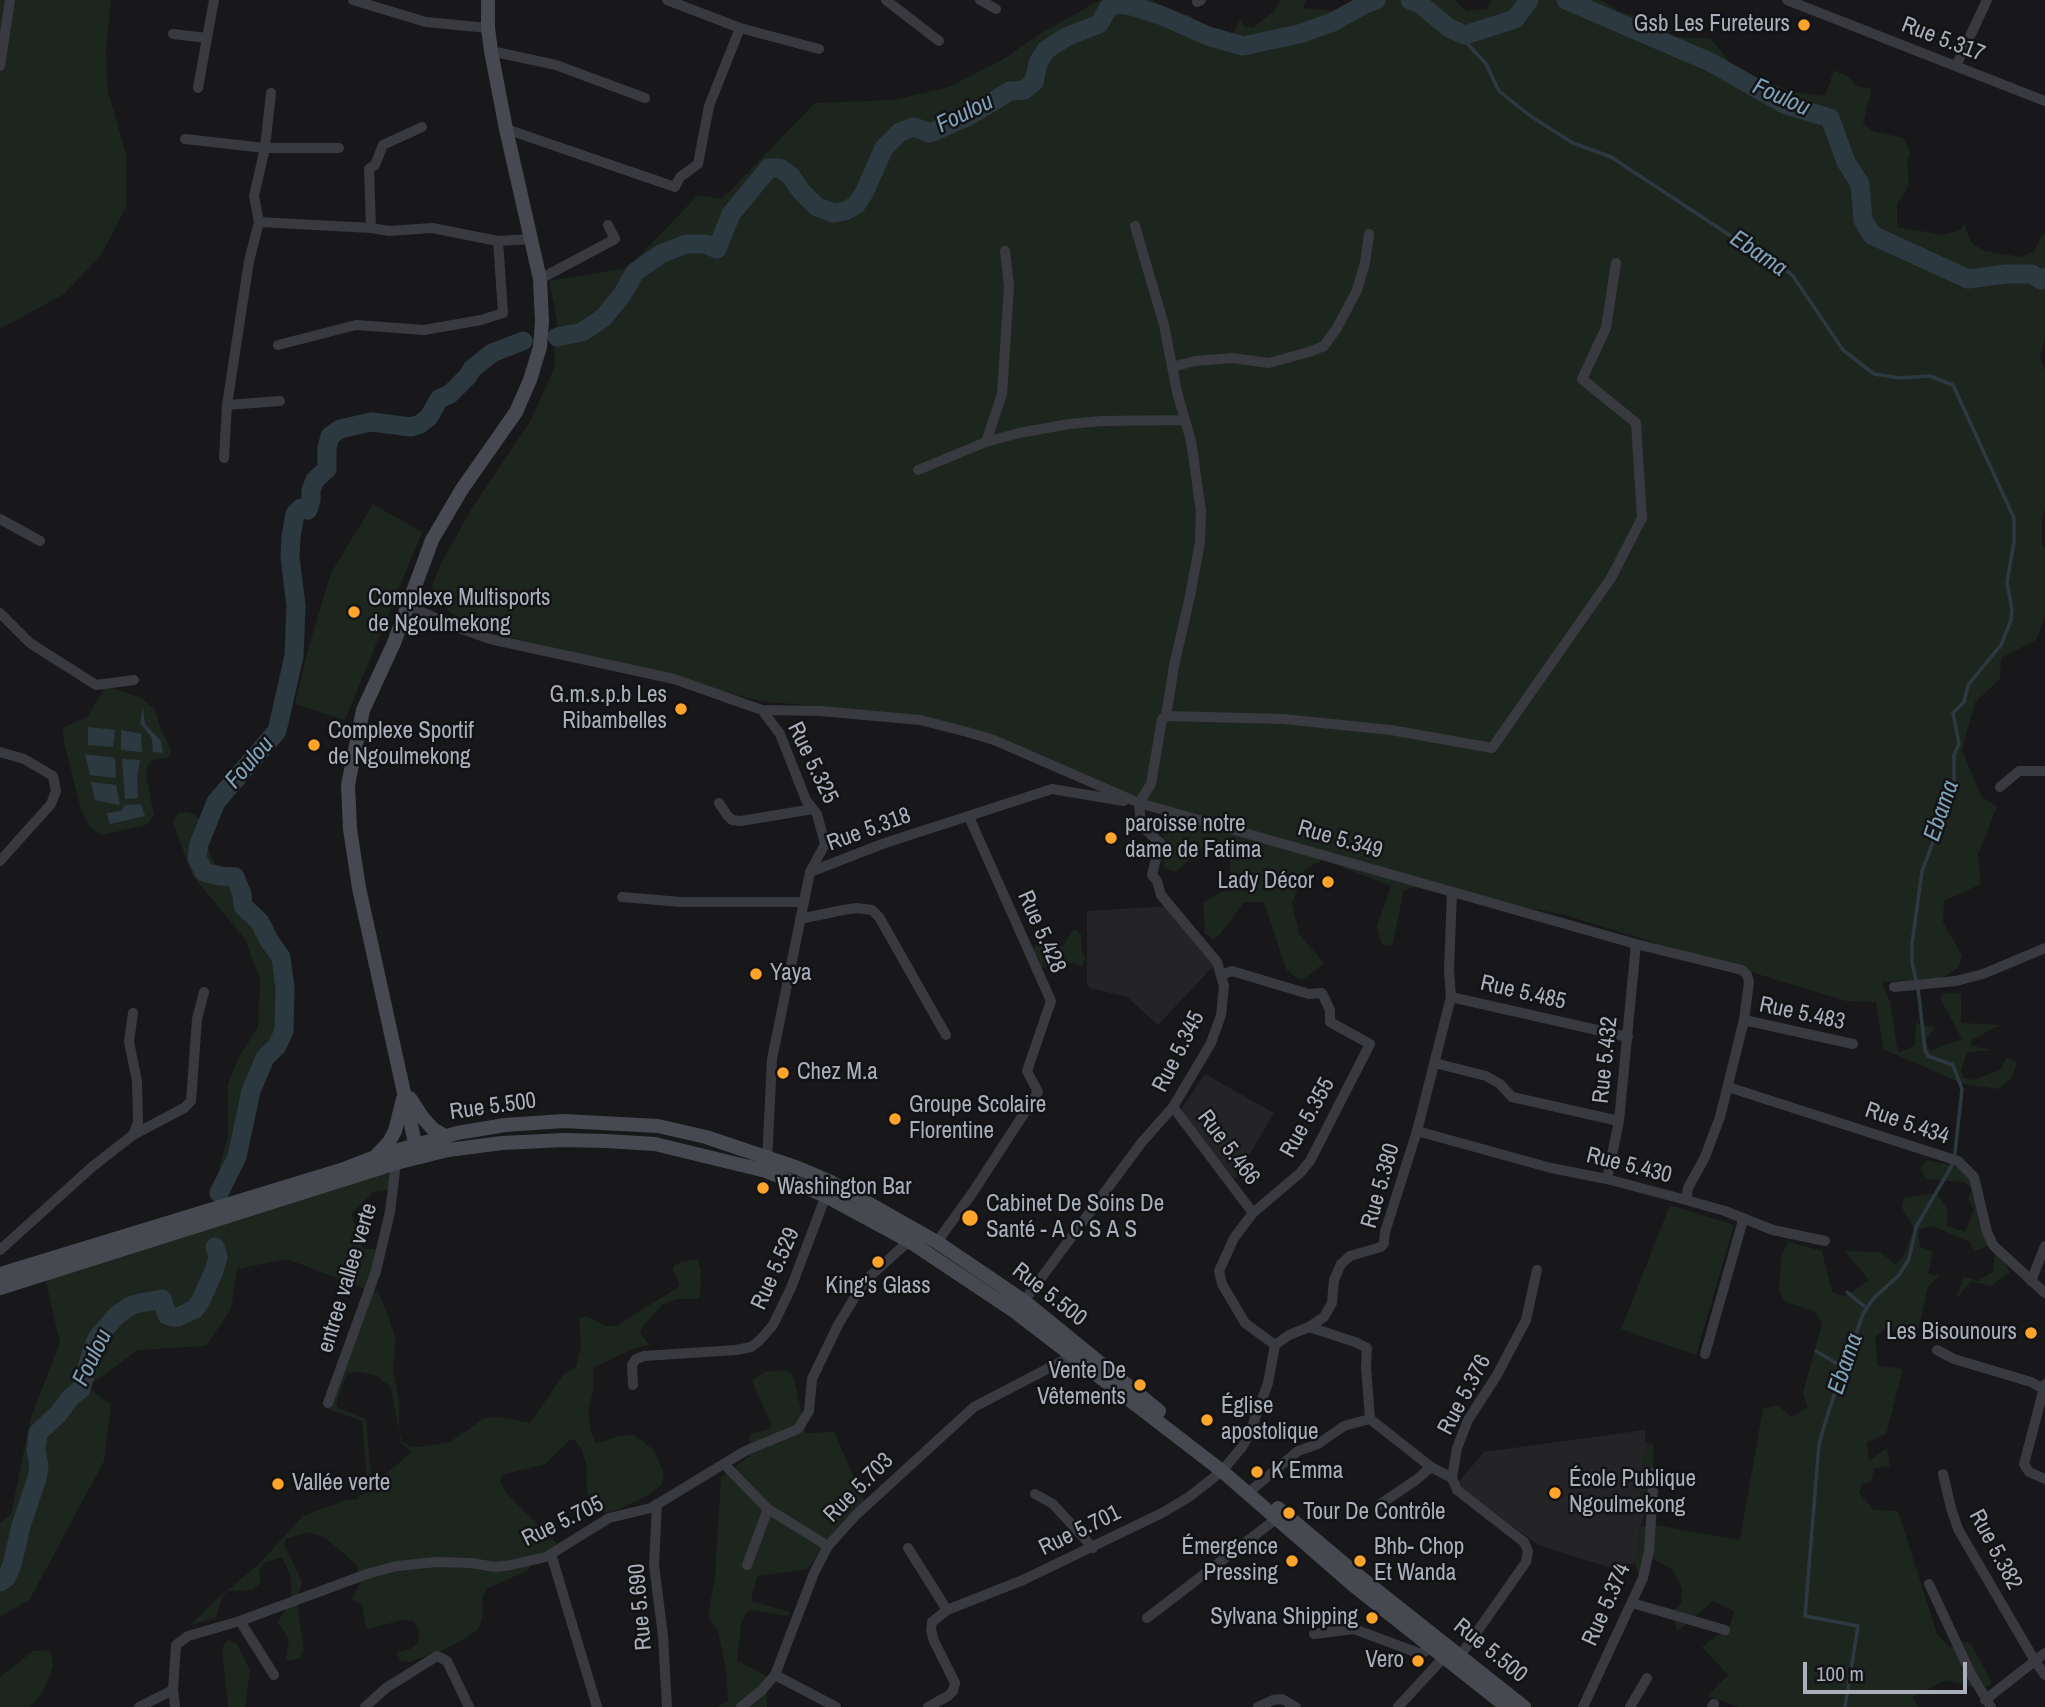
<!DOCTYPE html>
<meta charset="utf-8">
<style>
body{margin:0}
#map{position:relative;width:2045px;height:1707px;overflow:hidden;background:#18181a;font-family:"Archivo Narrow",sans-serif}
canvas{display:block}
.scale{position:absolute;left:1803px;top:1662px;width:164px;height:32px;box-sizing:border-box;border:4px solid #a9b0bb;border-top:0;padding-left:9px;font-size:21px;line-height:24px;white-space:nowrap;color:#a9b0bb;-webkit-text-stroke:5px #131315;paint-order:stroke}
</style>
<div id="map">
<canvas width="2045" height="1707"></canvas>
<div class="scale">100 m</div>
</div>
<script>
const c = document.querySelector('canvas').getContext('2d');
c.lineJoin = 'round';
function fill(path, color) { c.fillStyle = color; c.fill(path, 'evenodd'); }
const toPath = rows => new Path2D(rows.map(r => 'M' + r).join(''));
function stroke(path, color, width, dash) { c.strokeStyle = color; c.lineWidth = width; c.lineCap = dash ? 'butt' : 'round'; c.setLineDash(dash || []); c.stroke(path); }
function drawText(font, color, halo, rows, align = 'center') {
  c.font = font + ' "Archivo Narrow",sans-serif'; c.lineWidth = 5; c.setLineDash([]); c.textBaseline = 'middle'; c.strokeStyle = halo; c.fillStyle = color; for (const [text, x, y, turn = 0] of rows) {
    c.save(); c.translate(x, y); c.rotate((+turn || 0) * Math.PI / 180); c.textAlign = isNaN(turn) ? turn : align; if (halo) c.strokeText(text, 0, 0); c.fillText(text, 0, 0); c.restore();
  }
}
fill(toPath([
 [1170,906,1220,959,1158,1025,1127,997,1090,988,1087,982,1087,911],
 [1205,1074,1274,1113,1235,1179,1184,1119,1182,1108],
 [1645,1430,1645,1441,1648,1444,1644,1455,1640,1502,1644,1516,1640,1527,1639,1555,1635,1563,1611,1568,1538,1545,1457,1484,1484,1452]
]), '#242427');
fill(toPath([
 [0,0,111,0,106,53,108,92,126,154,126,207,102,254,64,294,0,329],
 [1100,0,1152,0,1177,15,1190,15,1200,27,1232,37,1240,20,1245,27,1253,28,1275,10,1281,0,1306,0,1303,8,1346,12,1365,0,1454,0,1467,11,1487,9,1491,0,1601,0,1619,11,1640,17,1675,37,1711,39,1738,72,1794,92,1825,96,1834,70,1848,77,1858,87,1870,88,1871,92,1863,123,1872,131,1903,138,1910,151,1907,163,1909,182,1906,191,1897,204,1897,227,1944,235,1961,230,1964,222,1970,241,1976,246,1985,251,2021,257,2034,251,2042,235,2045,234,2045,336,2040,358,2045,370,2045,508,2042,520,2042,543,2045,551,2045,615,2036,640,2001,658,2000,679,1975,702,1962,750,1981,796,1997,807,1978,854,1981,884,1944,901,1943,922,1962,956,1958,968,1941,978,1882,982,1890,1002,1898,1053,1915,1046,1916,1023,1935,1028,1925,1040,1930,1051,1962,1039,1940,998,1943,993,1961,994,1961,1023,2001,1025,1971,1040,1972,1046,1993,1050,1967,1052,1961,1071,1964,1078,1974,1080,2000,1070,2006,1058,2008,1058,2017,1063,2011,1079,1998,1089,1964,1084,1883,1049,1876,1002,1846,1001,1561,914,1413,887,1404,890,1392,946,1382,945,1377,926,1391,886,1323,860,1305,869,1292,903,1299,934,1324,963,1301,981,1286,969,1264,902,1244,902,1220,934,1213,939,1205,933,1203,903,1228,888,1231,857,1205,846,1175,872,1164,868,1162,816,1157,807,1148,802,914,716,761,701,471,627,461,622,432,595,433,584,440,565,472,508,531,420,554,368,557,320,549,281,628,268,698,195,722,199,815,103,893,100,949,87,1002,60,1040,34],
 [373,504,422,532,345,720,295,704,308,650,331,573],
 [106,686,141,698,155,710,160,727,171,750,168,758,153,759,148,764,146,776,154,816,146,825,101,835,90,827,81,810,64,742,63,728,87,717],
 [187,812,195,815,201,822,211,857,220,872,272,923,284,947,293,981,292,1017,277,1045,261,1088,241,1164,237,1172,229,1175,219,1169,228,1137,228,1085,238,1059,258,1027,260,979,245,939,192,875,173,822,178,813],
 [1074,929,1081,934,1082,952,1085,959,1082,967,1072,963,1038,968,1032,954,1034,948,1038,944,1048,950,1057,948,1064,945],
 [1927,1160,1955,1166,1964,1170,1980,1182,1991,1239,2010,1272,1991,1286,1971,1281,1956,1299,1964,1277,1978,1281,1993,1272,1995,1256,1988,1246,1974,1251,1970,1242,1933,1226,1918,1229,1920,1247,1933,1252,1928,1273,1939,1276,1928,1287,1916,1338,1886,1328,1875,1337,1877,1365,1903,1369,1886,1434,1867,1442,1869,1461,1887,1448,1890,1466,1874,1469,1871,1482,1862,1483,1859,1493,1874,1510,1898,1511,1937,1634,1950,1648,1961,1641,1971,1644,1992,1683,1988,1686,1979,1688,1946,1680,1913,1697,1918,1707,1739,1707,1708,1696,1728,1675,1702,1647,1730,1626,1734,1611,1713,1601,1677,1632,1673,1612,1681,1604,1682,1588,1673,1570,1650,1557,1655,1525,1740,1540,1763,1408,1777,1405,1792,1417,1808,1407,1803,1393,1822,1324,1814,1311,1785,1301,1779,1292,1781,1256,1788,1242,1822,1251,1832,1292,1845,1297,1869,1280,1845,1251,1880,1252,1895,1264,1903,1257,1914,1229,1902,1208,1904,1198,1937,1193,1948,1210,1947,1226,1965,1232,1974,1210,1968,1199,1972,1189,1964,1182,1926,1179,1920,1168],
 [396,1162,393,1189,373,1192,351,1214,363,1249,383,1249,371,1291,287,1259,237,1269,231,1309,206,1346,138,1350,87,1387,111,1405,104,1461,30,1599,0,1617,0,1523,11,1514,31,1417,60,1343,41,1260],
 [1670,1205,1734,1225,1696,1355,1621,1329],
 [698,1260,701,1270,700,1296,696,1299,676,1299,662,1305,641,1328,640,1333,649,1345,635,1348,593,1368,594,1389,588,1408,590,1429,596,1444,619,1436,634,1435,655,1451,664,1475,662,1484,650,1494,619,1509,605,1513,595,1511,588,1504,586,1464,581,1448,575,1440,570,1440,545,1464,505,1474,501,1478,500,1483,509,1496,557,1544,536,1559,527,1571,486,1589,482,1599,483,1613,479,1628,469,1636,443,1650,409,1662,401,1661,396,1653,410,1649,418,1643,419,1632,415,1623,413,1621,403,1620,368,1629,365,1625,363,1606,352,1599,361,1582,356,1564,324,1537,309,1532,286,1539,284,1544,302,1582,297,1603,304,1650,300,1658,290,1661,286,1659,289,1639,278,1622,288,1605,292,1590,290,1575,282,1557,263,1563,259,1572,261,1582,253,1590,227,1591,221,1600,216,1617,191,1625,211,1604,259,1564,303,1516,346,1500,359,1499,359,1496,368,1492,362,1421,328,1409,371,1294,377,1291,382,1300,396,1339,393,1369,399,1401,399,1431,402,1441,410,1446,421,1447,450,1442,483,1419,499,1417,530,1423,564,1374,576,1367,581,1347,579,1318,587,1316,606,1326,616,1326,680,1286,673,1270,674,1266,682,1261],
 [360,1372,375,1375,391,1387,401,1443,412,1452,372,1485,366,1419,338,1408,336,1404,347,1373],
 [784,1370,793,1375,806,1433,834,1432,865,1502,842,1523,807,1569,757,1576,751,1601,790,1612,788,1616,751,1610,746,1613,741,1625,737,1661,765,1675,767,1680,767,1707,717,1707,728,1701,726,1670,718,1630,708,1617,715,1575,721,1478,749,1456,750,1434,770,1429,771,1424,752,1381,764,1372],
 [1648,1444,1652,1444,1654,1447,1651,1510,1644,1516,1640,1502,1644,1455],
 [1645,1526,1649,1527,1650,1536,1640,1573,1638,1573,1635,1563,1639,1555,1640,1527],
 [228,1640,237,1644,250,1671,245,1707,228,1707,222,1648],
 [50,1650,53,1667,42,1694,29,1707,0,1707,0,1677,33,1651]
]), '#1d261e');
fill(toPath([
 [143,707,145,724,161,741,163,753,153,752,152,738,140,723],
 [88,727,115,730,113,747,88,745],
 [121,730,141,734,142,752,121,750],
 [85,754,115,758,116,778,90,775],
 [122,759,140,760,137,776,138,798,125,799],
 [91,782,116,785,120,805,95,800],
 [141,804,145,816,110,824,107,813,121,811,125,805]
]), '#2d3940');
stroke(toPath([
 [1135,7,1139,0],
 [1465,35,1466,42,1486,64,1499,91,1529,115,1573,143,1611,157,1740,242,1769,256,1793,276,1843,350,1874,374,1900,378,1930,376,1953,385,2014,518,2014,542,2007,582,2012,610,2011,620,2001,645,1968,685,1964,702,1953,713,1959,744,1954,755,1954,784,1945,796,1933,842,1922,871,1912,944,1912,963,1918,988,1925,1050,1928,1056,1953,1065,1962,1089,1954,1162,1916,1227,1909,1259,1899,1275,1873,1299,1863,1314,1829,1410,1819,1444,1805,1616,1858,1626,1845,1707],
 [1847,1292,1864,1306],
 [1816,1351,1839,1365]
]), '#2d3940', 3.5);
stroke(toPath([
 [1410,0,1420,4,1449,28,1465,35,1515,19,1529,0],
 [1566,0,1710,62,1786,105,1830,118,1846,162,1860,184,1863,220,1872,235,1968,279,2006,274,2032,274,2041,280,2045,277],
 [557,337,582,332,603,318,622,295,635,272,661,254,686,244,706,244,717,249,731,214,769,168,780,168,790,175,801,191,817,207,834,213,845,211,856,205,864,193,884,148,900,132,914,127,930,133,967,117,1010,91,1024,90,1034,82,1038,63,1046,50,1066,37,1099,24,1109,7,1119,4,1135,7,1163,16,1208,36,1243,46,1299,34,1333,22,1365,4,1376,0],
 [219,1193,237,1157,251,1091,265,1058,277,1046,284,1031,285,988,281,957,268,939,260,922,243,906,242,894,235,877,220,876,204,872,197,858,199,844,216,802,277,731,294,656,296,606,290,557,291,537,295,514,301,508,308,510,311,500,311,490,315,480,327,469,327,448,330,436,340,429,371,422,411,427,420,424,429,417,439,399,450,394,468,376,472,369,492,353,523,341],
 [0,1582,6,1578,12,1565,21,1526,37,1478,39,1466,36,1450,38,1433,59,1413,70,1398,81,1389,92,1350,98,1337,116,1316,130,1306,140,1303,162,1299,167,1315,172,1317,178,1317,195,1309,201,1300,214,1271,218,1257,215,1247]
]), '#2d3940', 19);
stroke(toPath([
 [353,0,426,22,488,28],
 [667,0,740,28,819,49],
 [886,0,939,41],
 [980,0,996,9],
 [1787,0,2045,101],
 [1197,2,1201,0],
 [173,34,207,38,214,0],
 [491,51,556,65,645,98],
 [0,66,10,0],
 [1956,66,1987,0],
 [198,88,207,38],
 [422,127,383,145,375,165,369,169,371,228,389,231,432,228,498,241,532,239],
 [506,129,675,187,680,177,698,164,709,106,740,28],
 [185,139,265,148,339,148],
 [259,222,254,196,265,148,271,93],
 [1135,226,1164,325,1177,392,1191,441,1201,511,1200,542,1190,596,1174,666,1166,716,1162,719,1151,784,1139,803],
 [540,279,615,239,608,225],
 [278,345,356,325,424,330,481,320,503,313,498,241],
 [1172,367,1195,361,1232,358,1269,363,1309,352,1324,346,1337,328,1357,290,1365,263,1369,234],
 [227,405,280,401],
 [986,442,1002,394,1009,286,1005,251],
 [224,458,227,405,249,261,259,222,371,228],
 [918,470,986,442,1019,433,1069,424,1102,421,1185,420],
 [0,519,40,541],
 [409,606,451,625,490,639,674,679,762,710,820,711,920,720,967,732,994,740,1139,803,1636,944,1742,970,1747,975,1749,982,1744,1020,1720,1117,1705,1157,1688,1188,1686,1200,1607,1179,1551,1168,1417,1131],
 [0,613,30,643,96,685,134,680],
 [762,710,780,734,806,800,817,814,825,844,810,872,772,1059,767,1162],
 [1166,716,1283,719,1391,730,1492,748,1611,578,1642,518,1636,423,1582,379,1606,328,1616,263],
 [0,752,24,759,53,776,56,791,51,804,0,861],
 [2000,787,2019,771,2045,771],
 [719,803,727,815,732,820,741,821,813,809],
 [810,872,885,843,1052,789,1124,801],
 [622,897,681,902,804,902],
 [800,919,843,910,857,908,872,910,879,917,946,1035],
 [1221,975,1232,971,1309,994,1322,993,1330,1010,1330,1022,1370,1044,1310,1161,1300,1173,1253,1213,1234,1238,1219,1271,1222,1284,1245,1323,1275,1345],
 [1894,987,1956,981,1983,974,2045,948],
 [1451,997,1628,1037],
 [133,1013,129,1042,137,1081,138,1122,133,1135],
 [1744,1020,1853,1044],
 [1435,1063,1486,1076,1500,1084,1512,1097,1619,1121],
 [1728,1087,1958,1161,1974,1177,1987,1232,1993,1245,2045,1293],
 [1173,1107,1253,1213],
 [1607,1179,1619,1121,1636,944],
 [1686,1200,1725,1211,1773,1230,1825,1241],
 [937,1242,973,1192,1038,1092,1027,1071,1051,1001,969,817],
 [0,1250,92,1167,133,1135,184,1108,191,1101,197,1019,204,992],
 [2031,1281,2045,1246],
 [1024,1301,1142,1142,1173,1107,1211,1043,1221,1015,1224,986,1217,962,1161,895,1157,881,1152,875,1160,843,1141,825,1139,803],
 [1937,1350,1954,1359,2031,1382,2045,1390],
 [1705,1354,1743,1220],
 [2045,1384,2024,1464,2029,1472,2045,1479],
 [633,1385,632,1365,636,1359,644,1356,736,1350,751,1347,759,1341,773,1325,791,1288,831,1182],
 [328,1403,376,1271,390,1212,396,1163],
 [1370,1419,1431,1467,1452,1478],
 [724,1464,768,1509,828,1546],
 [1943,1474,1951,1508,1958,1529,2035,1661,2045,1675],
 [1254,1488,1298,1451,1318,1444,1344,1426,1370,1419,1366,1367,1367,1348,1355,1342,1309,1327],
 [1035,1494,1053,1504,1093,1548],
 [657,1504,654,1565,663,1636,667,1707],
 [1379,1505,1416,1480,1431,1467],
 [908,1548,947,1610,932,1622,931,1630,934,1641,955,1683,953,1691,948,1696,928,1707],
 [551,1554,597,1707],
 [747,1565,768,1509],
 [1929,1584,1971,1674,1991,1707],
 [1632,1603,1725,1630],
 [947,1610,1023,1580,1162,1513,1189,1497,1222,1471,1242,1447,1249,1435,1268,1383,1275,1345,1289,1335,1309,1327,1324,1317,1332,1303,1334,1280,1341,1264,1350,1256,1381,1247,1384,1243,1385,1232,1417,1131,1451,997,1449,970,1452,892],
 [1147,1618,1276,1519],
 [240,1621,274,1675],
 [1314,1634,1354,1629,1421,1654,1432,1647],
 [1460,1656,1526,1562,1528,1551,1524,1542,1457,1490,1452,1478,1457,1448,1468,1420,1497,1375,1526,1320,1537,1270],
 [775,1675,836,1707],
 [1985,1700,2045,1653],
 [139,1707,173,1690],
 [175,1707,173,1690,176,1645,188,1636,240,1621,367,1574,397,1566,436,1562,471,1563,495,1567,511,1565,546,1557,609,1518,651,1508,745,1451,798,1429,809,1411,812,1379,838,1325,859,1290,869,1277,909,1241],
 [365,1707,386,1688,437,1656,447,1661,469,1707],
 [741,1707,761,1691,775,1675,814,1573,828,1546,856,1515,974,1407,1072,1356],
 [1258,1707,1273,1700,1282,1699,1296,1707],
 [1398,1707,1444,1657],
 [1583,1707,1643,1578,1649,1551,1654,1473],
 [1630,1707,1647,1678],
 [1712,1707,1714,1704]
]), '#393a40', 10);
stroke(toPath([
 [410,1098,423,1118,433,1129,445,1136],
 [417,1152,359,888,350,829,348,785,363,710,394,643,432,540,462,489,516,412,530,380,540,347,542,322,540,279,506,129,491,51,488,28,488,0],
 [375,1157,457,1133,505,1125,564,1121,658,1126,706,1137,798,1168,831,1182,937,1242,1024,1301,1159,1411],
 [0,1274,341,1170,375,1157,389,1142,395,1131,403,1099],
 [0,1288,396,1163,448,1150,502,1143,564,1140,606,1141,655,1144,766,1171,826,1196,909,1241,1014,1311,1222,1471,1353,1585,1507,1707],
 [1278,1508,1360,1577,1524,1707]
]), '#464a50', 14);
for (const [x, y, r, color] of [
 [1804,25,7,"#ffa42b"],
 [354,612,7,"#ffa42b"],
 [681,709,7,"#ffa42b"],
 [314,745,7,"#ffa42b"],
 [1111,838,7,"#ffa42b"],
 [1328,882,7,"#ffa42b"],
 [756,974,7,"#ffa42b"],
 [783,1073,7,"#ffa42b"],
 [895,1119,7,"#ffa42b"],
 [763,1188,7,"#ffa42b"],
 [970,1218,9,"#ffa42b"],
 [878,1262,7,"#ffa42b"],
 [2031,1333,7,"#ffa42b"],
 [1140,1385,7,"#ffa42b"],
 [1207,1420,7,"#ffa42b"],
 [1257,1472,7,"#ffa42b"],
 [278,1484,7,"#ffa42b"],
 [1555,1493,7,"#ffa42b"],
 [1289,1513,7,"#ffa42b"],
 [1292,1561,7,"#ffa42b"],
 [1360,1561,7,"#ffa42b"],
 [1372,1618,7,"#ffa42b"],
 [1418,1661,7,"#ffa42b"]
]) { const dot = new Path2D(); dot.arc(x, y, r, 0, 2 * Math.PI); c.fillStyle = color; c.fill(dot); stroke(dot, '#131315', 2.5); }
drawText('23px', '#a9b0bb', '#131315', [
 ["Gsb Les Fureteurs",1790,25,"right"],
 ["Complexe Multisports",368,599],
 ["de Ngoulmekong",368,625],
 ["G.m.s.p.b Les",667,696,"right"],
 ["Ribambelles",667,722,"right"],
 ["Complexe Sportif",328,732],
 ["de Ngoulmekong",328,758],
 ["paroisse notre",1125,825],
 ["dame de Fatima",1125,851],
 ["Lady Décor",1314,882,"right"],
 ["Yaya",770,974],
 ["Chez M.a",797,1073],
 ["Groupe Scolaire",909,1106],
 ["Florentine",909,1132],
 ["Washington Bar",777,1188],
 ["Cabinet De Soins De",986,1205],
 ["Santé - A C S A S",986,1231],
 ["King's Glass",878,1287,"center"],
 ["Les Bisounours",2017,1333,"right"],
 ["Vente De",1126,1372,"right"],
 ["Vêtements",1126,1398,"right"],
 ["Église",1221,1407],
 ["apostolique",1221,1433],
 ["K Emma",1271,1472],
 ["École Publique",1569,1480],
 ["Ngoulmekong",1569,1506],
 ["Vallée verte",292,1484],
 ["Tour De Contrôle",1303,1513],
 ["Émergence",1278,1548,"right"],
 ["Pressing",1278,1574,"right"],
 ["Bhb- Chop",1374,1548],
 ["Et Wanda",1374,1574],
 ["Sylvana Shipping",1358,1618,"right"],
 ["Vero",1404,1661,"right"]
], 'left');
drawText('23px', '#a9b0bb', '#131315', [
 ["Rue 5.317",1943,40,21],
 ["Rue 5.325",812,763,64],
 ["Rue 5.318",869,830,-20],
 ["Rue 5.349",1340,840,16],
 ["Rue 5.428",1041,932,66],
 ["Rue 5.485",1523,993,13],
 ["Rue 5.483",1802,1014,12],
 ["Rue 5.345",1179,1052,-63],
 ["Rue 5.432",1606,1060,-84],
 ["Rue 5.500",493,1107,-8],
 ["Rue 5.355",1308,1118,-61],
 ["Rue 5.434",1907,1124,19],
 ["Rue 5.466",1228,1148,53],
 ["Rue 5.430",1629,1166,14],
 ["Rue 5.380",1381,1186,-74],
 ["Rue 5.529",776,1269,-66],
 ["entree vallee verte",348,1278,-73],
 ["Rue 5.500",1049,1295,38],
 ["Rue 5.376",1465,1395,-62],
 ["Rue 5.703",859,1488,-45],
 ["Rue 5.705",563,1522,-26],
 ["Rue 5.701",1080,1531,-26],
 ["Rue 5.382",1995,1550,62],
 ["Rue 5.374",1607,1605,-66],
 ["Rue 5.690",641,1607,-95],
 ["Rue 5.500",1490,1651,39]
]);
drawText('italic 24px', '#7ea2b8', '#131315', [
 ["Foulou",1781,98,24],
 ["Foulou",965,114,-26],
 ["Ebama",1758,254,34],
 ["Foulou",250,763,-49],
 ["Ebama",1942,811,-71],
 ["Foulou",93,1358,-64],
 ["Ebama",1846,1364,-71]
]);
</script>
